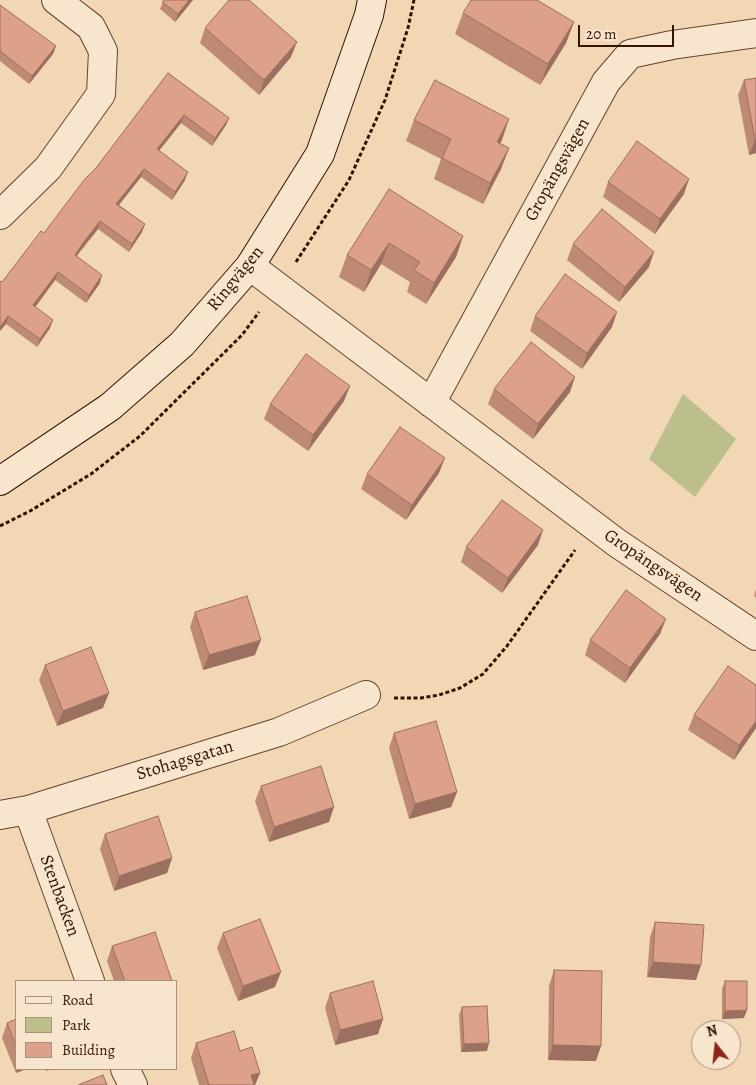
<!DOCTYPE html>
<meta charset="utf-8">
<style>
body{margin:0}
#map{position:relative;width:756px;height:1085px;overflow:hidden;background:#f2d7b4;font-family:Alegreya,serif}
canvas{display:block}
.legend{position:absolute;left:15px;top:980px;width:162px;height:90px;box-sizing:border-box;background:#f7e5ce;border:1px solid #a8917c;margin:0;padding:6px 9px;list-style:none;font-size:15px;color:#321300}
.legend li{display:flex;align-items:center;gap:10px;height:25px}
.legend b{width:25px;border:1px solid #a8917c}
.north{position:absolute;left:691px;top:1020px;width:50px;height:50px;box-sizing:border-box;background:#f7e5ce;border:1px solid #a8917c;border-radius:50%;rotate:344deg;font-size:14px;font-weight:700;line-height:20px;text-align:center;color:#321300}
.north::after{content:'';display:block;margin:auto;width:18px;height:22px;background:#8f2418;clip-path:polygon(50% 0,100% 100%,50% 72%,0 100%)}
.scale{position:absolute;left:578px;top:25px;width:96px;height:22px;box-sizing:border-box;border:2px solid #321300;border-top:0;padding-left:6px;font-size:15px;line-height:18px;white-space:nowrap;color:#321300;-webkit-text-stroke:4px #f7e5ce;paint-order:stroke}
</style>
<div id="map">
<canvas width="756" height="1085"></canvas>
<ul class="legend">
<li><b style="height:6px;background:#f7e5ce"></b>Road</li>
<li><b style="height:14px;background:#bcbe8c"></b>Park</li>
<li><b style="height:14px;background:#dda089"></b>Building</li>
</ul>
<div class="north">N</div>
<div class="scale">20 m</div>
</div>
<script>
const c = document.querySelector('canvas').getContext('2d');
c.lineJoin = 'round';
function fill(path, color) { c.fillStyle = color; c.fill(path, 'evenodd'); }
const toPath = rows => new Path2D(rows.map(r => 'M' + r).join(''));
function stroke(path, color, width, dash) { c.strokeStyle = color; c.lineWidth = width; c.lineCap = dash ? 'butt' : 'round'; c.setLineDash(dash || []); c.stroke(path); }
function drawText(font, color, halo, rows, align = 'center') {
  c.font = font + ' Alegreya,serif'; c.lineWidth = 4; c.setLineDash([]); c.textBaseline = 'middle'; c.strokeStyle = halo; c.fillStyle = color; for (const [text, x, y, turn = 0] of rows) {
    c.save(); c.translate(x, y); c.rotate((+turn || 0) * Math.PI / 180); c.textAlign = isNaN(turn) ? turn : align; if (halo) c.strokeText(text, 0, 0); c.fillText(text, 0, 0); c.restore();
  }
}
fill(toPath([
 [683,394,736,439,695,497,649,459]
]), '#bcbe8c');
const street = toPath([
 [0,215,48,168,101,94,103,51,91,27,56,0],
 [250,266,617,543,756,636],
 [431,403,606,82,630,54,672,45,756,33],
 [28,810,90,981],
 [0,815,28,810,279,732,366,695],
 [125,1069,133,1085]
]);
const secondary = toPath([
 [0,481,110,407,182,344,250,266,320,154,369,15,372,0]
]);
stroke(street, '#62442d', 30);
stroke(secondary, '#321300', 30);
stroke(toPath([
 [296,262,349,180,385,100,408,28,414,0],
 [0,526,30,511,91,474,140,436,242,335,259,312],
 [394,698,421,698,439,695,460,688,483,674,507,646,575,550]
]), '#321300', 3, [4, 2.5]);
stroke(street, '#f7e5ce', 28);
stroke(secondary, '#f7e5ce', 28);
fill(toPath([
 [164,0,193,0,175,22,160,9],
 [0,5,56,46,53,54,29,84,0,61],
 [463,13,574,22,566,43,540,85,455,34],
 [205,28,291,57,259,95,200,43],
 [168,73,229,118,226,125,212,146,181,123,159,151,185,180,172,200,141,177,119,205,145,224,142,232,129,252,98,229,77,256,100,283,86,303,55,280,35,307,50,328,37,347,6,324,2,282,44,233,96,168],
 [756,78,756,153,749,155,738,95,744,80],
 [414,120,502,140,500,143,509,148,501,169,483,204,434,179,441,159,406,141],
 [608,182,684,194,655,234,603,197],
 [389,189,463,236,456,257,426,304,407,292,410,282,381,264,364,292,339,277,347,255],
 [573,244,649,267,619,302,567,260],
 [535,316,612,327,582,369,530,331],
 [494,389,570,392,533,439,488,404],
 [344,401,308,451,264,419,270,404],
 [439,473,406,520,361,489,367,474],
 [538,545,502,593,461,562,466,547],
 [756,589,756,598,754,596],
 [195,612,255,655,203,670,190,627],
 [660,634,625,683,585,655,590,640],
 [45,665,103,708,57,726,39,680],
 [694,715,756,728,734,760,688,730],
 [394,733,457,792,451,807,409,819,389,748],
 [261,786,329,822,269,842,255,801],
 [105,834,172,858,167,873,114,891,100,849],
 [655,922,696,980,647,977,650,937],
 [223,933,275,987,238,1001,217,948],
 [112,946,172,981,114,981,107,961],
 [554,970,596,1061,548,1060,549,986],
 [725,981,744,1018,722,1019,722,989],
 [330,993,383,1019,378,1034,335,1045,325,1008],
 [462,1007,487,1051,461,1052,459,1015],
 [16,1019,16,1069,26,1069,16,1073,2,1038,7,1023],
 [196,1043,240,1051,260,1073,255,1085,199,1085,191,1058]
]), '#be8a76');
fill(toPath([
 [189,0,193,0,175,22,178,14],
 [574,22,566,43,540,85,548,64],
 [297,42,291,57,259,95,264,80],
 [56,46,53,54,29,84,32,76],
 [184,115,181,123,154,157,157,149],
 [229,118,226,125,212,146,215,138],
 [509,119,502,140,489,163,497,142],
 [756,139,756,153,749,155,755,140],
 [509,148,501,169,483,204,490,183],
 [144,169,141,177,114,211,116,204],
 [188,172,185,180,172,200,175,192],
 [689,179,684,194,655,234,660,219],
 [100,221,98,229,80,251,72,263,75,255,83,243],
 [145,224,142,232,129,252,132,244],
 [463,236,456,257,426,304,434,283],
 [389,243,381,264,364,292,371,270],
 [654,252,649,267,619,302,625,287],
 [58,272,55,280,31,313,33,305],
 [102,275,100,283,86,303,89,295],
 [617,312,612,327,582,369,587,353],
 [8,316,6,324,0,331,0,327],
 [53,320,50,328,37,347,40,339],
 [575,377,570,392,533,439,538,424],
 [350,386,344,401,308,451,313,435],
 [445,458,439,473,406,520,412,505],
 [543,530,538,545,502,593,508,578],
 [666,619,660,634,625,683,630,668],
 [261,640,255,655,203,670,209,655],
 [109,693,103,708,57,726,63,711],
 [756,721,756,728,734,760,739,745],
 [457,792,451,807,409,819,415,804],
 [334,807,329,822,269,842,274,827],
 [172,858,167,873,114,891,119,876],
 [653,962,701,965,696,980,647,977],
 [281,972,275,987,238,1001,243,986],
 [747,1010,744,1018,722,1019,725,1011],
 [383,1019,378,1034,335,1045,340,1030],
 [489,1043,487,1051,461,1052,464,1044],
 [553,1045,601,1046,596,1061,548,1060],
 [17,1069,26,1069,16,1073],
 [47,1069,53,1069,46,1071],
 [260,1073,255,1085,248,1085,251,1075]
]), '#9b7060');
const building = toPath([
 [164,0,189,0,178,14,162,2,164,0],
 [229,0,249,0,297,42,264,80,205,28,229,0],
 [471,0,537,0,574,22,548,64,463,13,471,0],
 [0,5,56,46,32,76,0,51,0,5],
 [168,73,229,118,215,138,184,115,157,149,188,172,175,192,144,169,116,204,145,224,132,244,100,221,83,243,75,255,102,275,89,295,58,272,33,305,53,320,40,339,8,316,0,327,0,281,2,282,41,231,44,233,84,180,96,168,168,73],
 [756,78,756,139,755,140,744,80,756,78],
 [435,80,509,119,497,142,509,148,490,183,442,158,451,139,414,120,435,80],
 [637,141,689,179,660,219,608,182,637,141],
 [389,189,463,236,434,283,414,270,420,262,389,243,371,270,347,255,389,189],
 [602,209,654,252,625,287,573,244,602,209],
 [565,274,617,312,587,353,535,316,565,274],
 [531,342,575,377,538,424,494,389,531,342],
 [306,354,350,386,313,435,270,404,306,354],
 [400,427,445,458,412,505,367,474,400,427],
 [502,500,543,530,508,578,466,547,502,500],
 [626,590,666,619,630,668,590,640,626,590],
 [247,596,261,640,209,655,195,612,247,596],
 [91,647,109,693,63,711,45,665,91,647],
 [728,666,756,685,756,721,739,745,694,715,728,666],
 [436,721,457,792,415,804,394,733,436,721],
 [321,766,334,807,274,827,261,786,321,766],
 [158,816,172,858,119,876,105,834,158,816],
 [260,919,281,972,243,986,223,933,260,919],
 [655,922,704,925,701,965,653,962,655,922],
 [155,932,172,981,125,981,112,946,155,932],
 [554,970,602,971,601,1046,553,1045,554,970],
 [373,981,383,1019,340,1030,330,993,373,981],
 [725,981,747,981,747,1010,725,1011,725,981],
 [487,1006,489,1043,464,1044,462,1007,487,1006],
 [16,1019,16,1046,7,1023,16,1019],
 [234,1031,240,1051,252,1047,260,1073,251,1075,254,1085,209,1085,196,1043,234,1031],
 [103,1075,107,1085,78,1085,103,1075]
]);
fill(building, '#dda089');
stroke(building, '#9b7060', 1);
drawText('18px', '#321300', '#f7e5ce', [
 ["Gropängsvägen",558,170,-61],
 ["Ringvägen",236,279,-51],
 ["Gropängsvägen",653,566,34],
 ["Stohagsgatan",185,761,-17],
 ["Stenbacken",59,896,70]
]);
</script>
